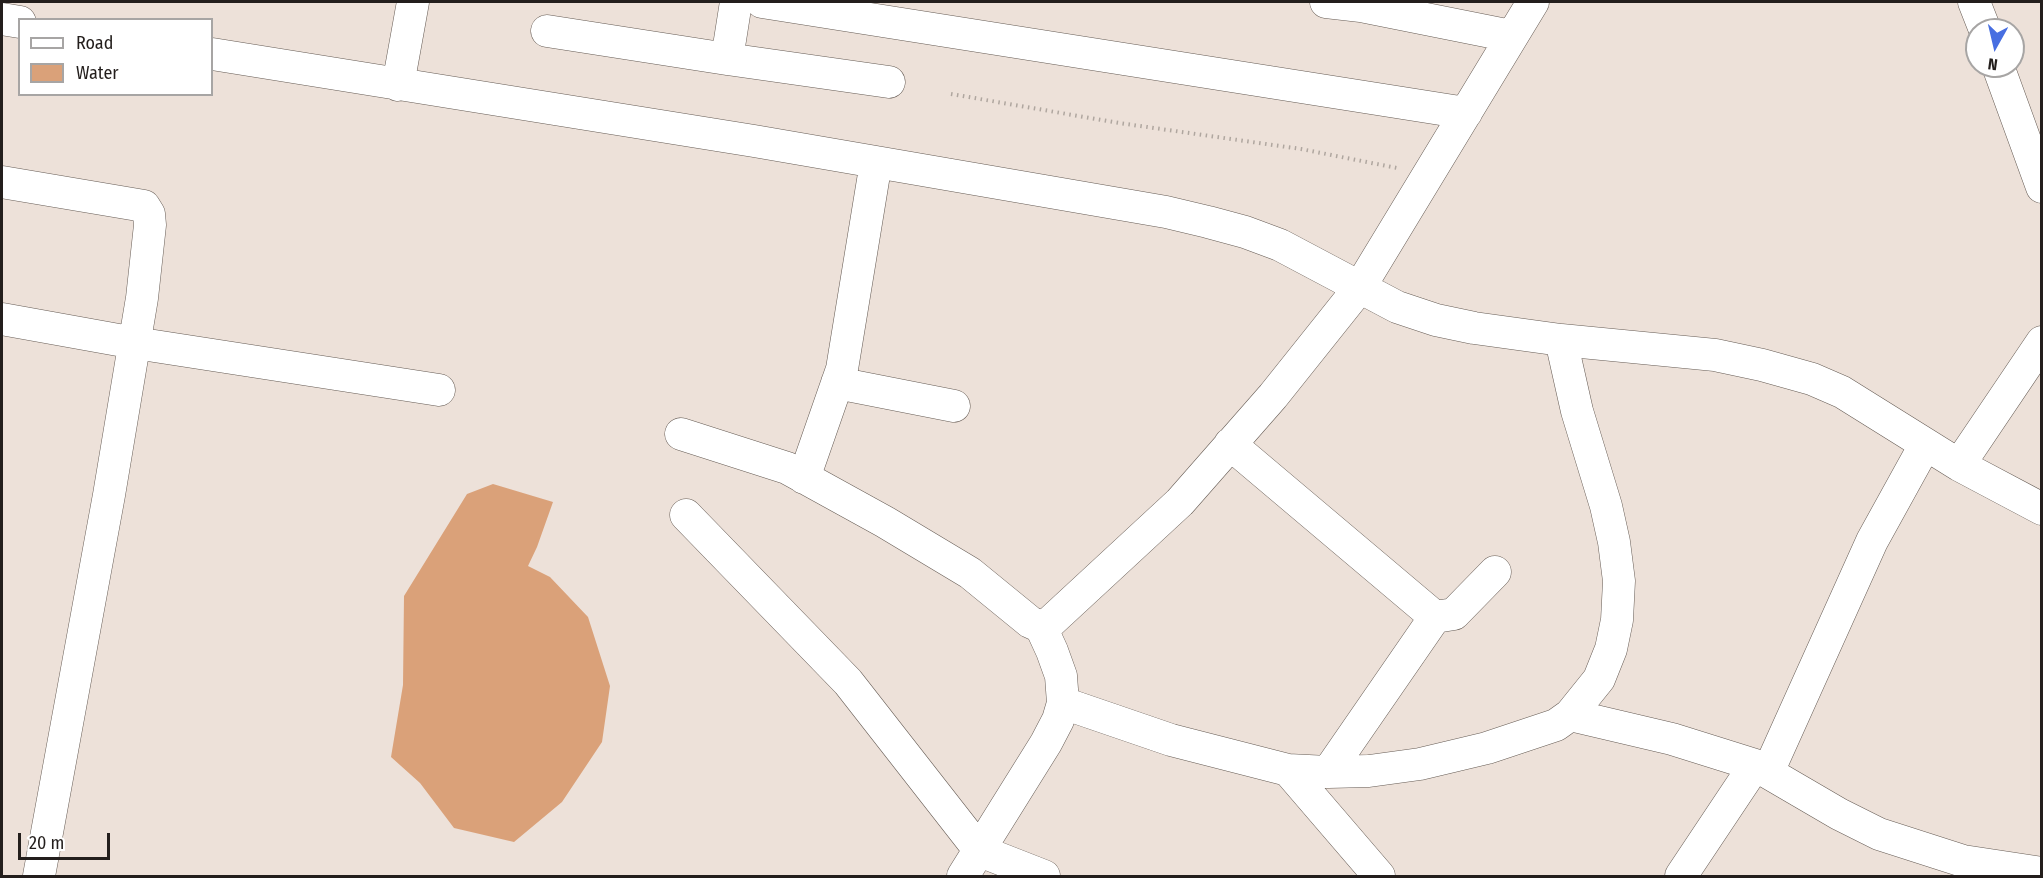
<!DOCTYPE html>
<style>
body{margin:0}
#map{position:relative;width:2043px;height:878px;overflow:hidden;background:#ede1d9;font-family:"Fira Sans Condensed",sans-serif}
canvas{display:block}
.frame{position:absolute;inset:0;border:3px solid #231e1c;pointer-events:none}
.legend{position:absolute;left:18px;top:18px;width:195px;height:78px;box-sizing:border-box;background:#fff;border:2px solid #a7a5a4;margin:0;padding:8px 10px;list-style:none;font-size:18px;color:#231e1c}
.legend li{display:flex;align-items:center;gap:12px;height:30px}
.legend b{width:30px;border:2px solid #a7a5a4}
.north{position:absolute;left:1965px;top:18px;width:60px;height:60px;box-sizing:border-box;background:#fff;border:2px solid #a7a5a4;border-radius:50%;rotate:188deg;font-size:16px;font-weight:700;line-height:24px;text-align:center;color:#231e1c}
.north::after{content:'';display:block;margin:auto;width:21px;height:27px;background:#476ee1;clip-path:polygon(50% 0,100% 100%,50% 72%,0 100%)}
.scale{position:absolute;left:18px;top:833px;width:92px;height:27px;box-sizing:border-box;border:3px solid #231e1c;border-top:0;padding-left:8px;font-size:18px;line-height:21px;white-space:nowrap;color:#231e1c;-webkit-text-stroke:4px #fff;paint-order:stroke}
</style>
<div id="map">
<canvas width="2043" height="878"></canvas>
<div class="frame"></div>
<ul class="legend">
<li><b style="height:8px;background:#fff"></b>Road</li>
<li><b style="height:16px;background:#daa179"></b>Water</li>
</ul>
<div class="north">N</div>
<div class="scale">20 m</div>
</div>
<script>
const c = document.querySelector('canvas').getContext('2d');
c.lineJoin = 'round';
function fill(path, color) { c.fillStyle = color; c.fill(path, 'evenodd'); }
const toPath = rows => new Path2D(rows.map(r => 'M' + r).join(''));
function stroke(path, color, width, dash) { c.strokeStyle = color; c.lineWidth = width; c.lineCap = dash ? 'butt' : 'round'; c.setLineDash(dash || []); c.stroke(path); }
fill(toPath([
 [493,484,553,502,537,547,528,566,550,577,588,617,610,686,602,742,562,802,514,842,454,828,420,783,391,757,403,685,404,596,467,494]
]), '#daa179');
const minor = toPath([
 [762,2,1466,113],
 [1326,2,1361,6,1511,36],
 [1974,2,1985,30],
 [2,19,20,22],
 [547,31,727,59,736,2],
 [212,54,754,141,1166,212,1208,222,1245,232,1280,245,1397,307,1436,320,1474,328,1561,340,1715,355,1762,365,1812,379,1842,392,1959,465,2042,509],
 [727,59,889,82],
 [1998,66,2042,187],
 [398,85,413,2],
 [2,182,144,206,149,214,150,225,142,298,109,495,39,876],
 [2,319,135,343,439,390],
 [837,383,954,406],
 [681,434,787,468,885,522,970,573,1030,622,1041,627,1046,626,1180,502,1273,396,1360,287,1533,2],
 [1230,444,1435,617],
 [1959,465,2042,342],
 [804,478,842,369,876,162],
 [686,515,848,682,980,851,1044,876],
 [1063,703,1171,740,1288,770,1328,772,1369,771,1420,764,1487,748,1556,725,1570,715,1599,679,1611,649,1617,620,1619,581,1614,542,1606,506,1577,411,1561,340],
 [1570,715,1672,739,1755,765,1839,814,1879,834,1963,861,2042,873],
 [1288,770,1379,876],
 [1328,772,1435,617,1454,614,1495,572],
 [1768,772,1872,541,1925,445],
 [963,876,1046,743,1058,720,1063,703,1061,676,1052,651,1041,627],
 [1681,876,1755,765]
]);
stroke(minor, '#665c55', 33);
stroke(toPath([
 [951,94,1119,123,1301,149,1397,168]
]), '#afa69f', 4, [1.5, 4.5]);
stroke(minor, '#fff', 32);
</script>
